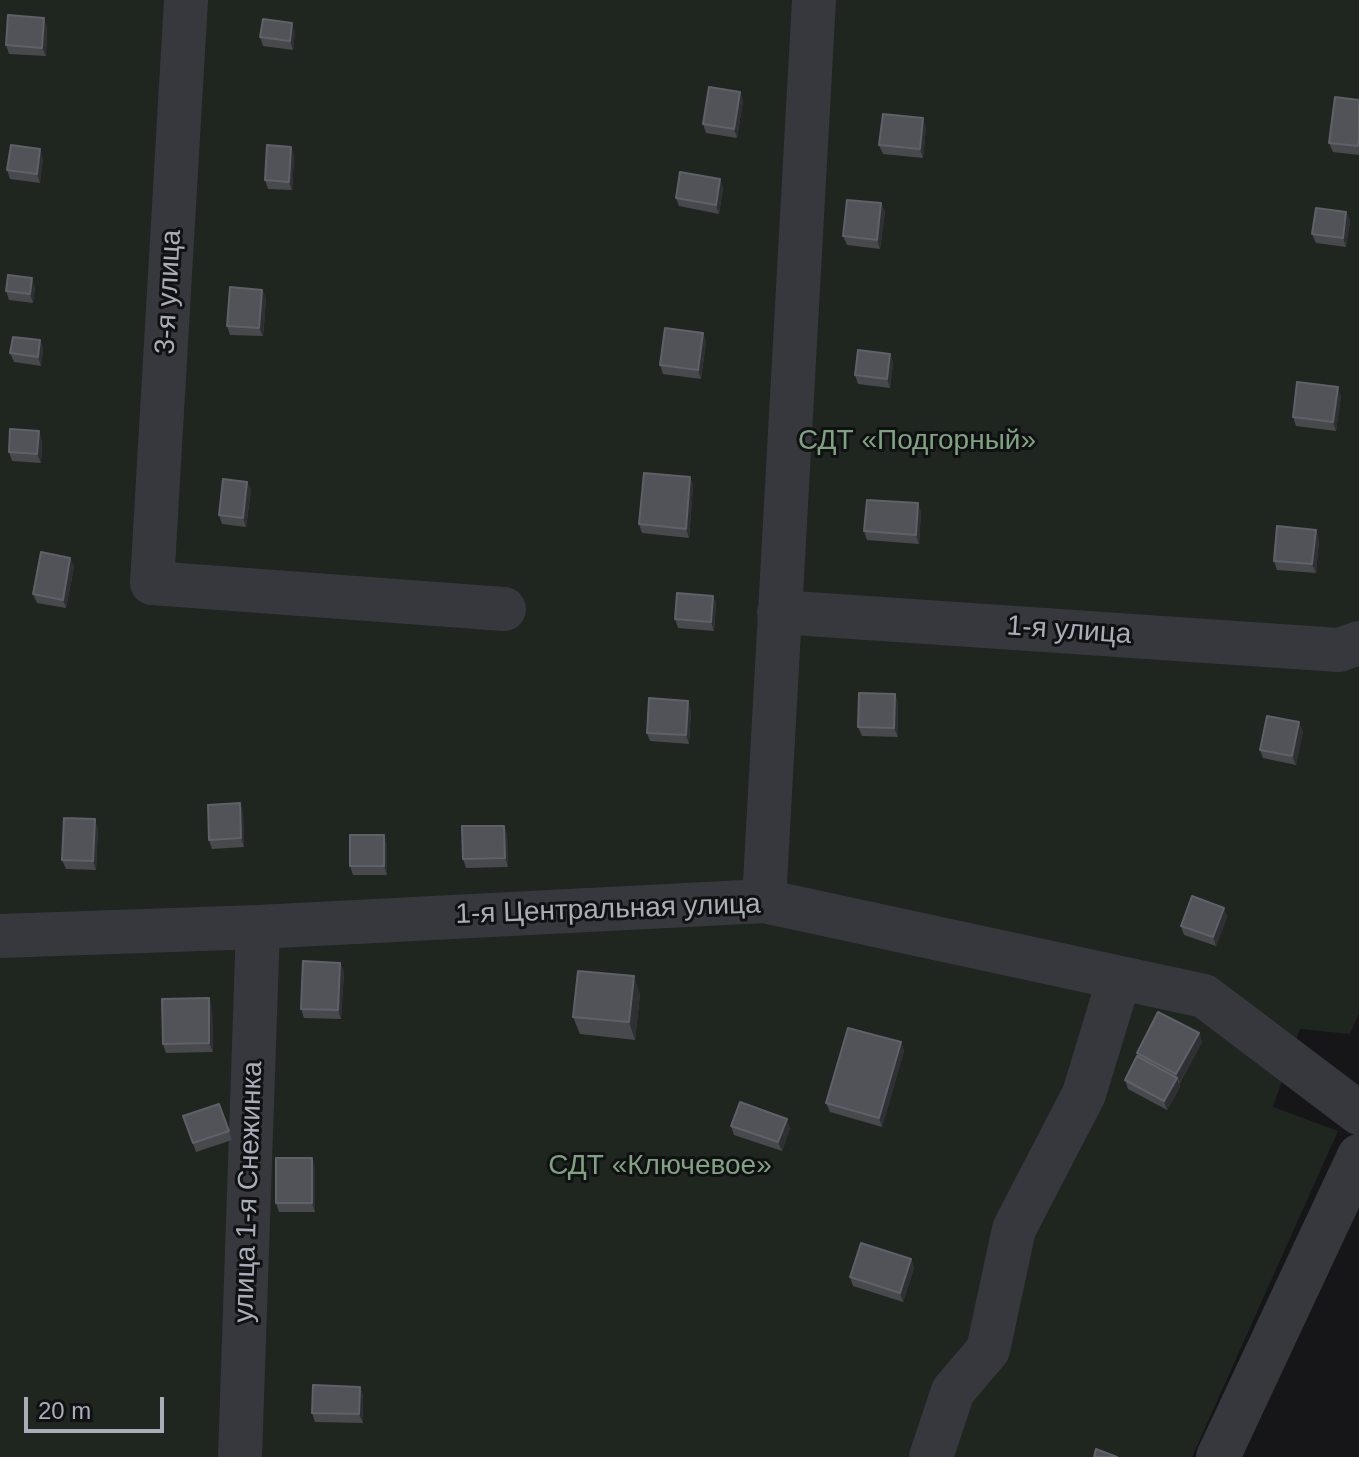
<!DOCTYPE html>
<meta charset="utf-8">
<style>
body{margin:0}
#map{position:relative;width:1359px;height:1457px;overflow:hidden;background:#161618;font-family:Arial,sans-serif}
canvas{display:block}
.scale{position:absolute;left:24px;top:1397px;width:140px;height:36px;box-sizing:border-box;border:4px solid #a8adb8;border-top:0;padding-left:10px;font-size:24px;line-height:28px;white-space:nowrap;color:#a8adb8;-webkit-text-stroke:6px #111113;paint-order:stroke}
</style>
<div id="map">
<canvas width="1359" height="1457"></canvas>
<div class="scale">20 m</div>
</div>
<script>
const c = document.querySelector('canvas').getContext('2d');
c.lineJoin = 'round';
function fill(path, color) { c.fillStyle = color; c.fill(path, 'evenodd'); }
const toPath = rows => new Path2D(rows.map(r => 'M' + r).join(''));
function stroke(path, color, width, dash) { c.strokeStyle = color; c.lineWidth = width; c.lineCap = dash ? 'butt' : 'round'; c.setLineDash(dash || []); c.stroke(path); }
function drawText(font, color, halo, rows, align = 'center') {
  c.font = font + ' Arial,sans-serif'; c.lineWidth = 6; c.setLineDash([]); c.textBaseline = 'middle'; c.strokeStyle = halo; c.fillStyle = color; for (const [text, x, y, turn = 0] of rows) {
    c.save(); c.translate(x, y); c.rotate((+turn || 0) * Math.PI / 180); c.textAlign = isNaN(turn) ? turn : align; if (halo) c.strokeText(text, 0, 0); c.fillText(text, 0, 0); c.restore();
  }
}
fill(toPath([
 [0,0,1359,0,1359,1013,1350,1034,1300,1029,1273,1107,1338,1131,1192,1457,0,1457]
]), '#1e261f');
stroke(toPath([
 [186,0,152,583,504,609],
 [779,612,1339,650,1359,643],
 [764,901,814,0],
 [0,936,258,927,764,901,1204,996,1359,1113],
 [240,1457,258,927],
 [931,1457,953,1391,988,1350,1014,1229,1084,1094,1119,979],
 [1218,1457,1359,1156]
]), '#37383d', 44);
fill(toPath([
 [47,27,46,56,9,54,6,45],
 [295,32,293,50,263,46,260,37],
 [740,92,743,101,737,138,706,133,703,124],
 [1359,100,1359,155,1333,152,1329,143],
 [926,127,923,158,883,154,879,145],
 [291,147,294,156,292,190,268,189,265,180],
 [43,158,40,183,10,179,7,170],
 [720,179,723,188,719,214,679,206,676,198],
 [881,203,885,212,880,249,847,245,843,236],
 [1346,212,1350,221,1346,247,1316,243,1312,234],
 [35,287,33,303,9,300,6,291],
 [262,290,266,299,263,336,230,335,227,326],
 [703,333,706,342,701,379,663,374,660,365],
 [40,340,43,349,41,366,14,362,10,353],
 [890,354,893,363,890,388,858,384,855,375],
 [1341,396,1336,431,1296,426,1293,417],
 [42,440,41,463,12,461,9,452],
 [690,477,693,486,689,538,642,533,639,524],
 [247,482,251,490,246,527,222,524,219,515],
 [921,512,919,544,867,540,864,531],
 [1319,539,1316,573,1277,570,1274,561],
 [70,558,74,567,66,608,37,603,33,594],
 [713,596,716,604,714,631,678,628,675,619],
 [895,694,898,703,898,737,862,736,858,727],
 [691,710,689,744,650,741,647,733],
 [1303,731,1296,765,1263,758,1260,750],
 [243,812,244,847,212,849,209,840],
 [504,826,507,835,508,867,466,868,463,859],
 [98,828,96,870,66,869,62,860],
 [387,844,387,875,353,875,350,866],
 [1224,908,1227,917,1216,946,1184,935,1181,926],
 [340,963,344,972,341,1019,304,1018,301,1009],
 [640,994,635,1040,580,1034,573,1017],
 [212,1007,213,1052,166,1053,163,1044],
 [1199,1033,1202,1042,1180,1083,1179,1082,1180,1087,1167,1110,1128,1089,1125,1080,1138,1057,1137,1053],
 [901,1042,904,1051,882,1127,830,1112,826,1103],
 [219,1104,232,1140,196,1152,183,1116],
 [731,1126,790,1128,782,1151,734,1135],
 [315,1167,315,1212,279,1212,276,1203],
 [911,1259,914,1268,903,1302,853,1286,850,1277],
 [360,1387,363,1396,363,1423,315,1422,312,1413]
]), '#47494d');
fill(toPath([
 [44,18,47,27,46,56,42,48],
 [292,23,295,32,293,50,290,41],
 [740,92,743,101,737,138,734,129],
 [923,118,926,127,923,158,920,149],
 [291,147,294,156,292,190,289,182],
 [40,149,43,158,40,183,37,174],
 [720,179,723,188,719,214,716,205],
 [881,203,885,212,880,249,877,240],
 [1346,212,1350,221,1346,247,1343,238],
 [32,278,35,287,33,303,30,294],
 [262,290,266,299,263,336,259,328],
 [703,333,706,342,701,379,698,370],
 [40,340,43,349,41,366,38,357],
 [890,354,893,363,890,388,887,379],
 [1338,387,1341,396,1336,431,1333,422],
 [39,431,42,440,41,463,37,454],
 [690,477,693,486,689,538,686,529],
 [247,482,251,490,246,527,243,518],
 [918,503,921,512,919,544,916,535],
 [1316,530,1319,539,1316,573,1312,564],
 [70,558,74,567,66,608,63,600],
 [713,596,716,604,714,631,711,622],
 [895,694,898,703,898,737,894,728],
 [688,701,691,710,689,744,686,735],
 [1299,722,1303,731,1296,765,1292,756],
 [240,803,243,812,244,847,241,838],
 [95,819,98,828,96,870,93,861],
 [504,826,507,835,508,867,505,858],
 [384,835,387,844,387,875,384,866],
 [1224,908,1227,917,1216,946,1213,937],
 [340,963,344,972,341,1019,338,1010],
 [634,976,640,994,635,1040,629,1022],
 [209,998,212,1007,213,1052,209,1043],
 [1199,1033,1202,1042,1180,1083,1176,1074],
 [901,1042,904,1051,882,1127,879,1118],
 [1177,1078,1180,1087,1167,1110,1164,1101],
 [787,1119,790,1128,782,1151,778,1142],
 [312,1158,315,1167,315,1212,312,1203],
 [911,1259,914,1268,903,1302,900,1293],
 [360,1387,363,1396,363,1423,359,1414]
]), '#2f3033');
const building = toPath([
 [8,15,44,18,42,48,6,45,8,15],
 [263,19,292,23,290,41,260,37,263,19],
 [709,87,740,92,734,129,703,124,709,87],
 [1335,97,1359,100,1359,134,1358,146,1329,143,1335,97],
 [883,114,923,118,920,149,879,145,883,114],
 [11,145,40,149,37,174,7,170,11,145],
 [267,145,291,147,289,182,265,180,267,145],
 [680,172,720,179,716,205,676,198,680,172],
 [847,200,881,203,877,240,843,236,847,200],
 [1316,208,1346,212,1343,238,1312,234,1316,208],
 [8,275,32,278,30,294,6,291,8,275],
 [230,287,262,290,259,328,227,326,230,287],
 [665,328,703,333,698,370,660,365,665,328],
 [13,337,40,340,38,357,10,353,13,337],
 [858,350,890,354,887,379,855,375,858,350],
 [1297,382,1338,387,1333,422,1293,417,1297,382],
 [10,429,39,431,37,454,9,452,10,429],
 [644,473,690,477,686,529,639,524,644,473],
 [223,479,247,482,243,518,219,515,223,479],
 [867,500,918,503,916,535,864,531,867,500],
 [1277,526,1316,530,1312,564,1274,561,1277,526],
 [41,552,70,558,63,600,33,594,41,552],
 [677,593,713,596,711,622,675,619,677,593],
 [859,693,895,694,894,728,858,727,859,693],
 [649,698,688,701,686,735,647,733,649,698],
 [1267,716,1299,722,1292,756,1260,750,1267,716],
 [240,803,241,838,209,840,208,805,240,803],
 [64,818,95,819,93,861,62,860,64,818],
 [462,826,504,826,505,858,463,859,462,826],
 [350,835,384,835,384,866,350,866,350,835],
 [1192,896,1224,908,1213,937,1181,926,1192,896],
 [303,961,340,963,338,1010,301,1009,303,961],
 [578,971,634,976,629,1022,573,1017,578,971],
 [209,998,209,1043,163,1044,162,999,209,998],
 [1158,1012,1199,1033,1176,1074,1137,1053,1158,1012],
 [848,1028,901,1042,879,1118,826,1103,848,1028],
 [1137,1056,1177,1078,1164,1101,1125,1080,1137,1056],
 [740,1102,787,1119,778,1142,731,1126,740,1102],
 [219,1104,229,1131,193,1143,183,1116,219,1104],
 [276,1158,312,1158,312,1203,276,1203,276,1158],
 [861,1243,911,1259,900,1293,850,1277,861,1243],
 [313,1385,360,1387,359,1414,312,1413,313,1385],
 [1096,1449,1117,1457,1094,1457,1096,1449]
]);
fill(building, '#525359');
stroke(building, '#5f6168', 2);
drawText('28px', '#a8adb8', '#111113', [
 ["3-я улица",169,292,-87],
 ["1-я улица",1069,631,4],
 ["1-я Центральная улица",608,910,-2],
 ["улица 1-я Снежинка",249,1192,-88]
]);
drawText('28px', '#7fa381', '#111113', [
 ["СДТ «Подгорный»",917,441],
 ["СДТ «Ключевое»",660,1166]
]);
</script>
